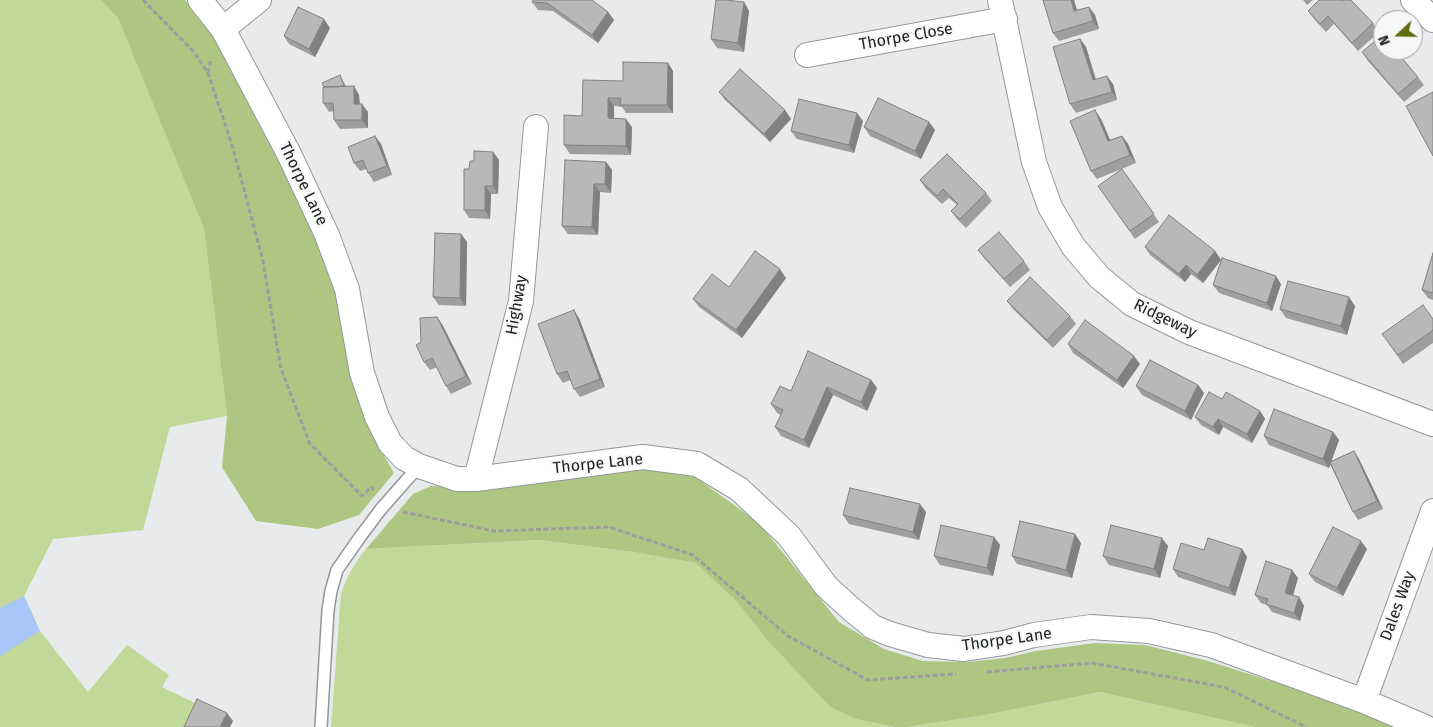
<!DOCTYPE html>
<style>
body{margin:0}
#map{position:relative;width:1433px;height:727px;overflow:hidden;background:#e8eaeb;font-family:"Fira Sans",sans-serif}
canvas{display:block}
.north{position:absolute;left:1373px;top:10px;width:50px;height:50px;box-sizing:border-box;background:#f5f7f9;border:1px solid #a1a2a3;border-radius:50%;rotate:249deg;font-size:14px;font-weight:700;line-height:20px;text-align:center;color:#222323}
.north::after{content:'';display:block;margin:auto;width:18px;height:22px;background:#636b0f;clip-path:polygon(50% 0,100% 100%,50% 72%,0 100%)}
</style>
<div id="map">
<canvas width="1433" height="727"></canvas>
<div class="north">N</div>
</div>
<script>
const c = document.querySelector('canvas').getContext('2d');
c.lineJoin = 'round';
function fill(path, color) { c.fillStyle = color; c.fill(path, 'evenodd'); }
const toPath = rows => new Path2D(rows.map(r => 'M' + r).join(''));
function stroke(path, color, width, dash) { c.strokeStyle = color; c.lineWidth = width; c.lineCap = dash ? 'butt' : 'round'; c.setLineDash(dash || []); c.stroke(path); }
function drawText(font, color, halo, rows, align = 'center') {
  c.font = font + ' "Fira Sans",sans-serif'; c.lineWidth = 4; c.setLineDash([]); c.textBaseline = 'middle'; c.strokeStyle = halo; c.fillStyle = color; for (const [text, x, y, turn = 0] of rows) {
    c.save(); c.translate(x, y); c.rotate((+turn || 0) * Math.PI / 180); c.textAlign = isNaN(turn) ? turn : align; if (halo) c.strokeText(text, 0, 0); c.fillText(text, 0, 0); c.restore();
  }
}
fill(toPath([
 [0,0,101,0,118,18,204,229,227,416,170,427,143,530,53,539,24,596,40,631,88,692,127,645,169,675,162,687,203,707,193,727,0,727],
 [540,540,633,552,696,563,737,602,768,641,830,707,855,719,895,727,331,727,341,593,348,576,359,558,366,549],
 [1100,692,1255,727,907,727,986,715]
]), '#c0d898');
fill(toPath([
 [101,0,185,0,215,37,316,209,360,387,376,442,394,473,359,515,318,529,256,521,222,467,227,416,204,229,118,18],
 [648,467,695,477,759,523,839,622,884,649,923,661,968,662,1005,658,1036,651,1095,643,1145,645,1208,661,1360,709,1394,727,1255,727,1100,692,986,715,907,727,895,727,855,719,830,707,768,641,737,602,696,563,633,552,540,540,366,549,413,494,431,486,476,488]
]), '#adc783');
fill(toPath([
 [24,596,40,631,0,656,0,608]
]), '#a8c6f7');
const service = toPath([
 [321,727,328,610,331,591,337,570,360,537,381,509,419,466]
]);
const minor = toPath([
 [200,0,223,29,289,154,327,235,347,289,362,373,377,417,390,443,404,458,419,466,457,479,476,479,643,457,697,464,739,489,789,536,826,586,850,608,873,627,890,634,928,645,964,649,1004,643,1034,635,1091,627,1149,631,1211,645,1364,701,1425,727],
 [1000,0,1034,162,1050,207,1073,246,1099,277,1132,304,1189,332,1433,424],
 [1413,0,1433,20],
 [223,29,259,0],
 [807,55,1005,19],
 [476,479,521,301,536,127],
 [1364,701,1433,511]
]);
stroke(service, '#969799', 14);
stroke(minor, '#969799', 26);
stroke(toPath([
 [143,0,194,52,208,73,233,148,263,261,281,369,310,444,362,496,371,487,374,490],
 [208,73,211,58],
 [403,512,494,531,609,527,693,555,788,636,868,680,956,674],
 [987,672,1092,663,1224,687,1306,727]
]), '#9c9e9f', 3, [5, 2.5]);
stroke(service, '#fff', 11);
stroke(minor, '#fff', 24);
fill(toPath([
 [533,0,608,12,614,20,598,43,553,11,538,10,532,2],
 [1043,0,1074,0,1077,11,1089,7,1095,15,1099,29,1059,41,1053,33],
 [1303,0,1313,0,1307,5],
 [744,2,749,11,744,52,717,48,711,39],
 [1308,11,1373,23,1379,32,1358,51,1334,24,1326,32,1314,19],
 [330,28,315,57,289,44,284,36],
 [1080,39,1086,47,1096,79,1113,84,1117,100,1076,113,1070,104],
 [1362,52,1418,77,1424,85,1404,102,1368,61],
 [668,63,673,71,673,113,626,113,622,107,614,106,614,118,632,127,631,155,570,154,564,145,582,116,623,81],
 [342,79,346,86,359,95,360,104,368,112,368,128,340,129,334,120,334,111,329,112,323,103],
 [719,92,785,110,791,119,770,142,725,100],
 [1101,119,1110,140,1122,136,1128,144,1136,163,1097,179,1091,171],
 [863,121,854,153,797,139,791,131],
 [929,122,935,130,921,159,870,136,864,127],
 [375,136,381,144,392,175,374,182,368,173,367,169,360,171,354,163],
 [493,152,499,160,498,194,491,194,490,219,469,218,464,210,469,169,474,161],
 [606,162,612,170,611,193,600,192,598,235,568,234,562,226],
 [1122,169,1159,222,1135,239,1098,186],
 [920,180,986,193,992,201,966,228,957,219,951,211,957,205,949,198,942,204,926,189],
 [461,234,467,242,466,306,439,305,433,297],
 [1145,247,1215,251,1221,260,1203,283,1191,274,1185,282,1150,255],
 [978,250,1024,261,1030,270,1010,287,984,258],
 [1433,253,1433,300,1428,298,1422,290],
 [786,278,742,338,699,307,693,299,729,287],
 [1281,284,1272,311,1219,293,1213,285],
 [1007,301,1070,316,1076,324,1053,348,1013,309],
 [1355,306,1347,335,1286,318,1280,309],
 [437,317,443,326,472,384,451,394,446,386,437,367,430,370,424,362,421,342],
 [579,318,605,387,580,397,574,389,570,380,563,383,557,374],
 [1433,319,1433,343,1403,364,1382,334],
 [1068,344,1140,364,1123,388,1073,353],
 [871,380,877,388,867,411,833,395,809,448,781,436,775,427,781,415,777,413,771,404,791,391],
 [1198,385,1204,393,1191,420,1142,395,1136,386],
 [1222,399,1260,411,1265,419,1252,443,1223,427,1219,435,1201,425,1195,417],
 [1333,432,1339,440,1331,461,1354,451,1359,459,1383,509,1358,520,1353,512,1330,464,1329,468,1269,445,1264,436],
 [926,512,919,540,849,524,843,515],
 [994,537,1000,545,993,576,940,565,934,556],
 [1081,543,1072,578,1017,564,1012,556],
 [1168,546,1160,578,1109,565,1103,556],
 [1242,549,1247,557,1235,596,1178,577,1173,569,1204,550],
 [1367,549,1343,596,1315,582,1309,574],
 [1298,578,1293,596,1299,597,1304,606,1300,621,1272,612,1267,605,1261,603,1255,595]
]), '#a09e9d');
fill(toPath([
 [1071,0,1074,0,1080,20,1074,11],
 [744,2,749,11,744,52,738,43],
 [1089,7,1095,15,1099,29,1093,21],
 [608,12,614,20,598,43,592,35],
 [324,19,330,28,315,57,309,49],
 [1080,39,1086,47,1098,89,1093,80],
 [668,63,673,71,673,113,667,105],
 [1107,76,1113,84,1117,100,1112,92],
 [354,86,359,95,360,112,354,104],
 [608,98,614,106,614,127,608,118],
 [362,104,368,112,368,128,362,120],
 [785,110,791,119,770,142,764,134],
 [1095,110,1101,119,1114,149,1108,141],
 [857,113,863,121,854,153,849,145],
 [626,119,632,127,631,155,626,146],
 [929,122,935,130,921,159,915,151],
 [375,136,381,144,392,175,387,166],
 [1122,136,1128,144,1136,163,1130,155],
 [493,152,499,160,498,194,493,186],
 [606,162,612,170,611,193,605,184],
 [594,184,600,192,598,235,592,227],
 [485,186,491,194,490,219,485,210],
 [461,234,467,242,466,306,460,298],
 [1215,251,1221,260,1203,283,1197,275],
 [1186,265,1191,274,1185,282,1179,274],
 [780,269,786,278,742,338,736,330],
 [1276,276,1281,284,1272,311,1267,303],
 [1349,297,1355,306,1347,335,1341,326],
 [574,310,579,318,605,387,600,379],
 [437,317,443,326,472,384,466,376],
 [1134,356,1140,364,1123,388,1117,380],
 [871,380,877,388,867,411,861,402],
 [1198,385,1204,393,1191,420,1185,411],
 [827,387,833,395,809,448,804,440],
 [1260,411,1265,419,1252,443,1247,434],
 [1218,419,1223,427,1219,435,1213,427],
 [1333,432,1339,440,1329,468,1323,459],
 [1354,451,1359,459,1383,509,1377,501],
 [920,504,926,512,919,540,913,532],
 [1075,534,1081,543,1072,578,1066,570],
 [994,537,1000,545,993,576,987,568],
 [1162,538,1168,546,1160,578,1154,569],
 [1361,541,1367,549,1343,596,1337,588],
 [1242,549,1247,557,1235,596,1229,588],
 [1292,570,1298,578,1291,601,1285,593],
 [1299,597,1304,606,1300,621,1294,613],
 [227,713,233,721,230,727,220,727]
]), '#828180');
const building = toPath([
 [533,0,592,0,608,12,592,35,547,3,532,2,533,0],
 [716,0,726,0,744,2,738,43,711,39,716,0],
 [1043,0,1071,0,1074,11,1089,7,1093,21,1053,33,1043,0],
 [1319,0,1341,0,1342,1,1343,0,1351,0,1373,23,1352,43,1328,16,1320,24,1308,11,1319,0],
 [298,7,324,19,309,49,284,36,298,7],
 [1382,35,1383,36,1383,50,1395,50,1418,77,1398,94,1362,52,1382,35],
 [1080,39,1093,80,1107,76,1112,92,1070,104,1053,47,1080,39],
 [623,62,668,63,667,105,620,105,621,98,608,98,608,118,626,119,626,146,564,145,564,115,582,116,583,80,623,81,623,62],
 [740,69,785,110,764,134,719,92,740,69],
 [340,75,344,85,338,87,324,87,322,83,340,75],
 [354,86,354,104,362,104,362,120,334,120,333,103,323,103,323,87,354,86],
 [1433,92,1433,156,1406,106,1433,92],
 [878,98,929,122,915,151,864,127,878,98],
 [799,99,857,113,849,145,791,131,799,99],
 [1095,110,1108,141,1122,136,1130,155,1091,171,1070,121,1095,110],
 [375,136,387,166,368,173,363,160,354,163,348,147,375,136],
 [474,151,493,152,493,186,485,186,485,210,464,210,464,169,469,169,470,161,474,161,474,151],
 [947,154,986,193,960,219,951,211,958,204,943,189,937,196,920,180,947,154],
 [565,160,606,162,605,184,594,184,592,227,562,226,565,160],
 [1122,169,1154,214,1130,231,1098,186,1122,169],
 [1169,215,1215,251,1197,275,1186,265,1179,274,1145,247,1169,215],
 [999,232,1024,261,1004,279,978,250,999,232],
 [435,233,461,234,460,298,433,297,435,233],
 [755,251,780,269,736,330,693,299,712,274,729,287,755,251],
 [1433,253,1433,293,1422,290,1433,253],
 [1222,258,1276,276,1267,303,1213,285,1222,258],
 [1030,277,1070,316,1047,340,1007,301,1030,277],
 [1288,281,1349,297,1341,326,1280,309,1288,281],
 [1423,305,1433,319,1433,330,1398,355,1382,334,1423,305],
 [574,310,600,379,574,389,567,371,557,374,538,324,574,310],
 [437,317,466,376,446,386,432,358,424,362,416,345,421,342,420,318,437,317],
 [1085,320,1134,356,1117,380,1068,344,1085,320],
 [808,351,871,380,861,402,827,387,804,440,775,427,783,410,771,404,780,386,791,391,808,351],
 [1150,360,1198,385,1185,411,1136,386,1150,360],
 [1209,392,1222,399,1226,392,1260,411,1247,434,1218,419,1213,427,1195,417,1209,392],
 [1274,409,1333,432,1323,459,1264,436,1274,409],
 [1354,451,1377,501,1353,512,1330,462,1354,451],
 [850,488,920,504,913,532,843,515,850,488],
 [1020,521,1075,534,1066,570,1012,556,1020,521],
 [941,525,994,537,987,568,934,556,941,525],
 [1111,525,1162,538,1154,569,1103,556,1111,525],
 [1333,527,1361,541,1337,588,1309,574,1333,527],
 [1208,538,1242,549,1229,588,1173,569,1181,543,1204,550,1208,538],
 [1266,561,1292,570,1285,593,1299,597,1294,613,1266,604,1268,599,1255,595,1266,561],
 [197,699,227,713,220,727,184,727,197,699]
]);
fill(building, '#bab8b7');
stroke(building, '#828180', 1);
drawText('16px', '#222323', '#f5f7f9', [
 ["Thorpe Close",906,37,-10],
 ["Thorpe Lane",303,184,64],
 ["Highway",517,305,-80],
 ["Ridgeway",1165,319,26],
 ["Thorpe Lane",598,464,-6],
 ["Dales Way",1398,606,-70],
 ["Thorpe Lane",1007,640,-8]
]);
</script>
